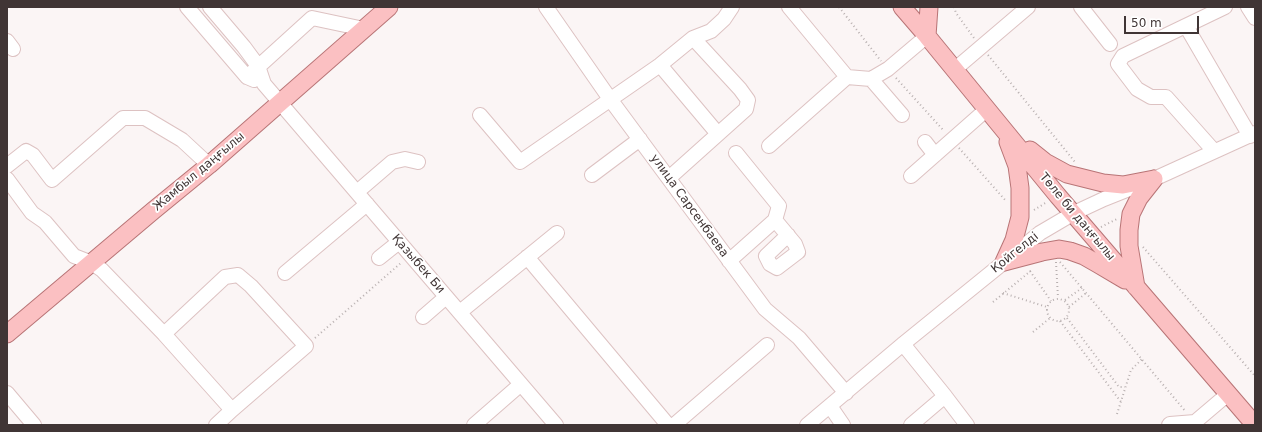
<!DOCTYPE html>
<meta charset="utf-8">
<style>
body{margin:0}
#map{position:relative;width:1262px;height:432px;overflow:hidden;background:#fbf5f5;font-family:"DejaVu Sans",sans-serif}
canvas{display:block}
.frame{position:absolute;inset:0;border:8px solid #403535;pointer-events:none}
.scale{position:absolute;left:1124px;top:16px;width:75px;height:18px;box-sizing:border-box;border:2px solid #403535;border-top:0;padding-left:5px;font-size:12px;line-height:14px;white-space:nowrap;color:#403535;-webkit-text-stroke:3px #fff;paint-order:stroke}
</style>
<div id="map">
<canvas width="1262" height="432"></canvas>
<div class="frame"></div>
<div class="scale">50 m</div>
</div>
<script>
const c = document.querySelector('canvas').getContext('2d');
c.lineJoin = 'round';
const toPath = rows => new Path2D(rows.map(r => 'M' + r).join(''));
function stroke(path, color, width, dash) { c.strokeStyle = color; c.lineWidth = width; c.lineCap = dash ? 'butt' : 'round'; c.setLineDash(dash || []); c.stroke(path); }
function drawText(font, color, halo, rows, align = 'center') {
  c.font = font + ' "DejaVu Sans",sans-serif'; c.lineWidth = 3.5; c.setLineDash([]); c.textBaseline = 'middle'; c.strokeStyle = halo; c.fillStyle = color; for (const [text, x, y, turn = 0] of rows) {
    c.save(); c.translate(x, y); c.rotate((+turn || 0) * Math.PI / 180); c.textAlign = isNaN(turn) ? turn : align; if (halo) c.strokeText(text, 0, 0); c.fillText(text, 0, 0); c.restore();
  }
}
const minor = toPath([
 [187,7,247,77,254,80],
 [210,7,244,47,258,66,264,84,556,425],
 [546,7,610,99,765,309,799,338,846,393],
 [789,7,847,77,871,79,888,69,927,36],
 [1081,7,1110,44],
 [1248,7,1255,18],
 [1186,26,1250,136],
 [7,41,13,49],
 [660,65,718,134],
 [954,70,1028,7],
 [247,77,312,18,364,29],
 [871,79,902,115],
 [480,115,520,162,660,65,693,38,711,31,724,19,732,7],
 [925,142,935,155],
 [769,146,847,77],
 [1214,151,1166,97,1151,97,1137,89,1118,64,1123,56,1225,7],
 [7,166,26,151,33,155,52,180,123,118,145,118,182,140,209,165],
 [592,175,640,139],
 [911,176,987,109],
 [669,178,746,109,748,100,740,89,693,38],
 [7,179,32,213,45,222,74,256,92,263,102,270,164,334,232,410],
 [357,192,392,162,405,159,418,162],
 [775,220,795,244,798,252,777,268,770,264,766,256,788,235],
 [527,257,668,425],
 [379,258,399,242],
 [729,261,775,220,779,206,736,153],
 [285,273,367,204],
 [460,312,557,233],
 [423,317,446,297],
 [164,334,225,277,238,275,251,286,306,346,232,410,216,425],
 [903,344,945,396,967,425],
 [7,393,34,425],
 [830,406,843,425],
 [474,425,521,384],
 [674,425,767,345],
 [807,425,903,344,1040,233,1074,213,1104,199,1154,179,1255,133],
 [911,425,945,396],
 [1169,425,1170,424,1195,422,1228,394]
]);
const major = toPath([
 [902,7,927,36,1058,196,1255,425],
 [927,36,929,7],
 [1030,150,1045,162,1067,174,1103,183,1123,185,1154,179],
 [1004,262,1042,252,1059,249,1070,251,1084,256,1098,264,1125,280],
 [1004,262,1014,240,1020,217,1020,188,1017,166,1008,142],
 [1136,287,1129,246,1129,230,1131,214,1139,198,1154,179],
 [7,334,154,210,209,165,389,7]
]);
stroke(minor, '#ddc2c2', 16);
stroke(major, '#b87476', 19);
stroke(toPath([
 [839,7,881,61],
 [954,7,956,13,974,38],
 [988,55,1075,162],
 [896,78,944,131],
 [959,148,1006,201],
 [1034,210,1047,202],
 [1101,227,1117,219],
 [1143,247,1255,376],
 [1056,262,1058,298],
 [1060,262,1186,412],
 [1030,271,1051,301],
 [1003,293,1047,307],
 '1047 310a11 11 0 1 1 22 0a11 11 0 1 1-22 0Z',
 [1065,300,1082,288],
 [993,302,1033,269],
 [1069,307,1086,293],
 [1067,318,1119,387,1125,387],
 [1060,321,1121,402],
 [1033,332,1050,318],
 [315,338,402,262],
 [1117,414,1131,370,1142,359]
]), '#b8b0b0', 2, [1, 3]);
stroke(minor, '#fff', 14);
stroke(major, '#fbc0c2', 17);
drawText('12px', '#403535', '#fff', [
 ["Жамбыл даңғылы",199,172,-40],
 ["улица Сарсенбаева",689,206,54],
 ["Төле би даңғылы",1077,217,50],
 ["Қойгелді",1015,253,-39],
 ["Қазыбек Би",418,264,49]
]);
</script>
